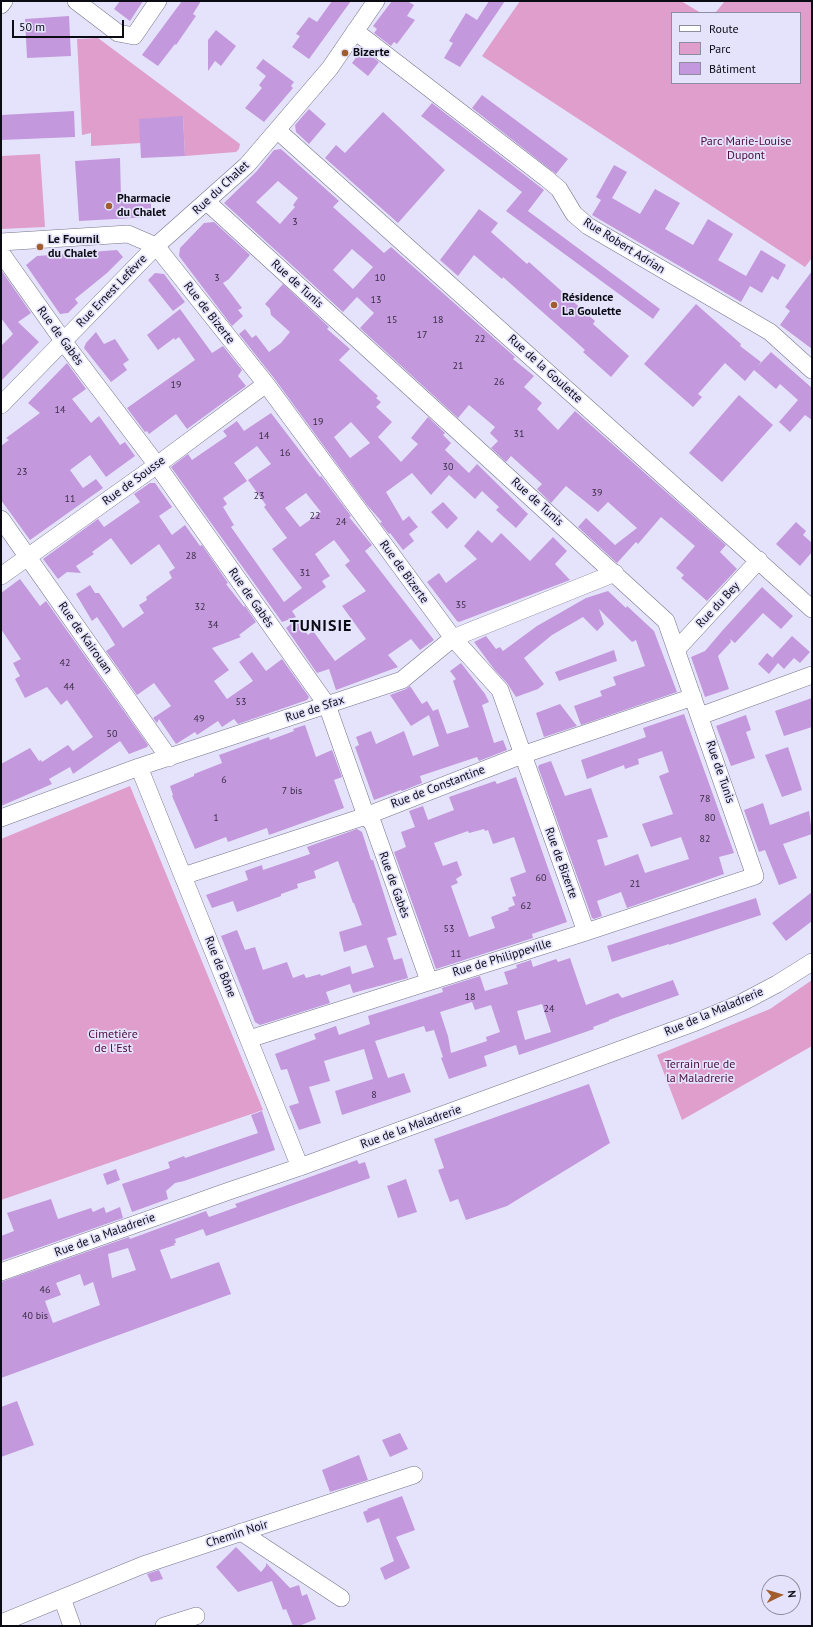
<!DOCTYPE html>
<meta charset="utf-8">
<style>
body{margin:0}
#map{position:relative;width:813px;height:1627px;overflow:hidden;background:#e5e3fc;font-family:"PT Sans",sans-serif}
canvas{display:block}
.frame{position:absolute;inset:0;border:2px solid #0b0b13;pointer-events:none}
.legend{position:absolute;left:671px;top:12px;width:130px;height:72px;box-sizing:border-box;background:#e5e3fc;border:1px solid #8e8d9f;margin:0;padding:5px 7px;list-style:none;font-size:12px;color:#0b0b13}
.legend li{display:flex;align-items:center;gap:8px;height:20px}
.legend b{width:20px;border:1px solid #8e8d9f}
.north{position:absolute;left:761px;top:1575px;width:40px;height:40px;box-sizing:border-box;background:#e5e3fc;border:1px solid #8e8d9f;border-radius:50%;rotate:85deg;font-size:11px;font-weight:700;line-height:16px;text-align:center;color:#0b0b13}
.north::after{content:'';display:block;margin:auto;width:14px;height:18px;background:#a15d2e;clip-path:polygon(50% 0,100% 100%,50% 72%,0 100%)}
.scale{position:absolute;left:12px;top:20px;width:112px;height:18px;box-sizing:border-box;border:2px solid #0b0b13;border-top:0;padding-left:5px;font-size:12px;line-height:14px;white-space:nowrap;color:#0b0b13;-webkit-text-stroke:3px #e5e3fc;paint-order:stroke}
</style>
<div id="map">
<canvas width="813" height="1627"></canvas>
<div class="frame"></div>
<ul class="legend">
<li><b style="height:5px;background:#fff"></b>Route</li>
<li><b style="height:11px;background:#df9ecb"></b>Parc</li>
<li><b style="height:11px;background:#c398dc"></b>Bâtiment</li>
</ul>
<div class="north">N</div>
<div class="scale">50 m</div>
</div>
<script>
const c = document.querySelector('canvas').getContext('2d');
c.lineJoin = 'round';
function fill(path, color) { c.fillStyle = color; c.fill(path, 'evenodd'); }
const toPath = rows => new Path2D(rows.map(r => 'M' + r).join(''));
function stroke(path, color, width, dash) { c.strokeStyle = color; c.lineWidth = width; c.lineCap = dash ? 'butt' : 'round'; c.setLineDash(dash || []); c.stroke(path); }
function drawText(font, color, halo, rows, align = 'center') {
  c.font = font + ' "PT Sans",sans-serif'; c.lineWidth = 3.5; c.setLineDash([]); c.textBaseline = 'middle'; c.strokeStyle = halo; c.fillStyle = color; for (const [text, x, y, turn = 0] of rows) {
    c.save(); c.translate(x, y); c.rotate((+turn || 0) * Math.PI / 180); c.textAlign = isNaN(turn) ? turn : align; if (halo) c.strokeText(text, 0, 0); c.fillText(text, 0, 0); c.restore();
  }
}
fill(toPath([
 [520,1,681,1,701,13,672,13,672,83,800,83,800,13,715,13,725,1,812,1,812,258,805,267,482,56],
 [98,38,240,144,239,149,236,152,185,156,183,116,141,143,91,146,91,133,82,135,77,39],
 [40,154,45,227,1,229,1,156],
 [130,786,263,1110,1,1200,1,839],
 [812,980,812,1046,682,1120,657,1055,770,1009]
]), '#df9ecb');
fill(toPath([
 [120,1,143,1,130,21,114,9],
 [182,1,201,1,193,14,196,16,176,45,175,44,158,66,142,55],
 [332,1,351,1,309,59,292,47,300,36,296,34,309,17,317,22],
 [392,1,407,1,414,5,407,16,415,20,397,44,394,42,391,46,374,33,377,29,373,26],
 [489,1,505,1,460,67,444,58,453,43,449,41,466,13,477,20],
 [69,16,71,56,27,58,25,19],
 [216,30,236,46,221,66,215,61,208,71,208,40],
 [362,49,379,62,368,76,352,63],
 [263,59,294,82,291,86,293,88,264,122,245,108,262,88,259,85,266,76,256,68],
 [482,95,568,159,556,174,472,108],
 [432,103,544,190,528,211,660,309,653,319,506,211,522,192,421,116],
 [309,109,326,124,309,144,296,132,295,125],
 [74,111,75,137,1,140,1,115],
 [383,112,445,170,398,223,325,158,336,145,345,153],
 [183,116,185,156,141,158,139,119],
 [281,149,339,201,333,207,384,253,391,247,515,357,513,359,534,376,524,387,542,403,537,409,558,430,575,411,726,545,720,552,737,569,707,601,681,578,684,575,676,568,695,546,661,517,638,544,636,542,617,563,578,527,586,518,615,545,637,528,608,502,598,512,566,486,551,503,537,489,542,484,511,456,506,462,491,448,498,441,490,433,495,427,469,405,458,418,360,328,374,313,357,297,343,312,224,203,256,172,274,150],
 [278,181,298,198,293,205,295,207,280,224,256,202],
 [352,249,373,267,353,289,333,270],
 [120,158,121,198,151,197,151,217,79,221,75,161],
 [614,165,627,172,612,198,640,214,655,189,680,203,665,229,693,245,708,219,733,234,718,260,746,276,761,250,786,265,778,280,772,276,762,293,750,286,741,302,592,215,601,200,596,197],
 [479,209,498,223,491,232,527,264,529,262,595,321,593,324,629,356,611,377,583,352,585,350,573,339,503,277,502,279,474,255,458,276,440,260],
 [214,222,250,255,229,279,223,283,242,308,238,310,243,316,232,326,179,256,180,248,204,223],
 [117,250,123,257,107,273,75,299,78,303,68,313,60,314,26,265,37,256],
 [1,270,31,313,18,322,39,342,1,381,1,346,13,334,1,318],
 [812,271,812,349,780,325,790,311,785,307],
 [155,273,164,274,185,302,173,311,148,280],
 [283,284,329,327,327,329,350,349,339,360,378,396,376,398,381,402,376,407,392,422,378,437,401,462,418,444,411,438,428,417,445,433,443,435,451,443,445,450,469,473,477,464,528,514,516,528,496,510,499,507,482,491,475,499,449,475,431,495,412,473,386,492,403,521,409,516,418,527,409,534,414,541,403,550,390,533,389,534,380,523,382,522,367,505,274,378,239,334,245,329,252,338,256,335,269,352,281,343,290,332,271,315,270,309,265,304],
 [351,422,370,443,350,458,334,437],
 [696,304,741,344,740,346,761,362,757,367,771,352,812,388,812,420,805,415,790,432,779,422,798,400,780,384,776,389,754,370,745,381,725,363,698,394,702,397,693,407,644,364],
 [180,309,212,353,223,346,242,370,238,376,246,386,187,429,176,414,149,434,147,431,145,432,127,408,195,360,179,337,175,340,174,338,158,350,147,335],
 [96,332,104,344,115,339,129,360,123,364,127,370,111,382,84,348,86,343],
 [67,363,86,389,72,399,91,423,99,416,120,445,125,442,135,456,106,477,90,455,70,470,83,488,96,479,103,488,30,540,1,500,1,446,9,440,6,438,40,413,28,403],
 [739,395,773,425,722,482,689,453],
 [271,413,320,477,321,476,351,516,349,517,372,545,365,551,434,640,420,650,411,639,388,655,398,667,336,690,329,669,317,673,286,628,297,619,308,635,313,631,335,661,366,639,342,606,366,591,345,565,350,561,334,540,315,554,330,576,322,581,326,587,292,611,296,617,282,622,171,467,188,454,192,460,227,436,223,431,237,421,244,431],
 [257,446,271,464,248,480,266,505,264,507,287,538,272,549,302,588,284,602,231,527,234,525,223,507,227,504,223,498,247,481,234,463],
 [306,493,321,512,300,527,285,508],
 [150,483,155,483,172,507,159,516,172,535,185,525,200,546,202,545,228,583,226,584,244,607,245,606,256,622,239,635,241,637,212,648,229,670,214,681,227,699,253,681,239,662,252,652,266,671,282,659,309,697,307,700,238,724,234,719,222,727,218,721,197,735,195,732,176,744,159,719,157,723,153,718,171,706,154,683,137,695,106,651,115,645,109,635,97,617,92,621,76,594,90,585,95,593,99,593,123,628,144,613,139,605,147,600,146,597,172,578,169,572,175,568,159,544,131,565,111,538,92,552,94,554,76,566,81,573,67,572,58,579,43,559,98,519,104,527,140,502,134,494],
 [443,502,458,518,447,529,431,512],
 [796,522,806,531,803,535,812,543,812,552,800,566,776,544],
 [478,530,492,543,501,533,530,561,553,537,567,551,555,564,570,580,459,622,457,621,427,582,439,573,446,583,477,559,464,546],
 [20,579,40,606,46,601,148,745,147,747,129,754,120,741,73,774,70,767,49,779,52,784,1,806,1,764,30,748,39,761,41,760,42,762,68,745,73,751,93,737,67,700,61,705,47,687,25,698,15,679,20,676,13,663,21,659,1,629,1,593],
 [762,587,793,616,781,629,763,613,735,643,730,639,731,642,718,656,729,689,705,697,691,657,705,651,722,631],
 [608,591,626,608,627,606,654,631,677,692,581,725,574,706,602,696,600,691,616,685,613,677,645,666,636,640,632,642,599,609,604,624,597,631,583,617,552,635,524,658,544,684,538,689,516,697,507,683,494,669,474,642,486,636,496,649,500,647,503,651,537,626,586,598],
 [792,636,810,652,800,663,794,658,784,669,778,663,769,674,758,664,767,653,774,659,772,658],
 [614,650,617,661,559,681,555,672],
 [461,663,485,694,489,702,482,705,494,743,503,740,507,750,479,761,477,757,420,776,422,783,402,791,401,790,374,800,355,747,359,745,356,737,371,731,376,744,404,731,413,756,439,746,429,715,411,726,390,695,406,689,410,686,422,704,427,701,433,711,438,709,447,734,469,727,453,681,456,679,450,671],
 [812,698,812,727,784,736,775,711],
 [560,704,577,726,544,737,536,713],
 [684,714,734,853,719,857,724,874,627,908,621,892,597,901,602,916,594,919,592,918,538,767,539,765,551,761,565,796,591,788,608,837,597,840,605,866,638,854,645,873,689,859,681,837,651,847,642,824,673,814,659,776,669,772,662,751,638,759,639,764,625,769,624,765,587,779,581,760,646,737,643,728],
 [746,715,751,730,746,732,755,758,731,766,716,726],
 [305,725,316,757,332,750,342,777,334,780,344,808,269,835,267,828,228,842,226,837,195,849,172,796,173,795,170,786,194,776,194,774,222,763,219,755,269,737,270,740,294,731,293,729],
 [788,747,802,790,782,797,765,755],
 [516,777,567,922,532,934,533,938,436,969,394,852,406,847,401,832,415,827,409,811,423,806,428,820,454,810,449,797,495,781,497,784],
 [484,829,485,831,488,830,493,844,514,837,526,872,510,878,516,896,512,897,515,905,508,908,509,910,491,917,495,928,469,937,451,886,458,883,456,879,462,875,457,861,443,866,434,843,468,831,469,833],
 [763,803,770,825,809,811,810,818,812,834,783,844,797,878,779,885,765,850,759,852,744,810],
 [357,829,362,832,371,860,373,860,397,935,387,938,394,960,402,958,408,978,353,993,350,984,326,992,330,1003,260,1025,255,1022,221,936,237,930,245,950,255,947,263,970,287,962,293,978,304,974,306,978,320,974,321,976,350,966,352,974,374,967,366,945,344,952,339,932,362,925,354,903,353,903,338,861,314,871,316,878,297,884,298,888,281,894,281,896,237,912,233,901,212,908,206,895,248,880,245,871,262,865,263,870,310,854,307,847],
 [812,892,812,921,786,941,772,923],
 [756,898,761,915,669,945,669,944,612,962,607,946],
 [570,958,586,1005,618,993,622,998,673,980,679,995,609,1020,609,1021,593,1027,594,1029,519,1055,516,1045,484,1056,487,1066,449,1079,441,1058,443,1057,434,1030,426,1032,424,1026,375,1041,388,1078,404,1073,411,1092,342,1115,335,1091,373,1079,364,1049,324,1061,330,1081,309,1087,321,1123,299,1130,289,1106,299,1103,287,1069,281,1070,275,1054,316,1039,314,1034,336,1026,339,1035,370,1024,368,1016,443,992,442,988,480,976,485,991,508,984,504,972,517,968,516,965,531,960,533,967,556,959,558,962],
 [472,1002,475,1010,491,1005,500,1032,486,1037,487,1041,451,1053,448,1036,440,1012],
 [542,1004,551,1032,525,1040,517,1011],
 [589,1084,610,1143,507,1206,466,1220,458,1199,450,1202,438,1170,444,1168,434,1139],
 [262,1111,275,1150,184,1181,175,1183,166,1191,168,1199,132,1212,122,1184,170,1168,168,1162,184,1156,185,1158,258,1133,251,1115],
 [357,1160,359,1164,365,1162,370,1178,206,1236,203,1229,175,1239,176,1243,174,1243,175,1245,160,1250,171,1279,219,1262,231,1294,1,1378,1,1282,129,1237,130,1239,206,1211,209,1217,237,1207,235,1204],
 [128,1248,136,1270,112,1278,108,1254],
 [80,1274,84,1286,93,1282,100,1305,53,1323,45,1301,61,1295,56,1283],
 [116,1169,120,1180,107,1185,103,1174],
 [406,1179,417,1212,398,1218,387,1186],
 [51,1199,58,1219,91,1208,93,1212,104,1207,106,1213,120,1207,123,1218,1,1261,1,1236,14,1231,7,1213],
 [17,1401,34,1445,1,1457,1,1407],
 [400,1433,408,1449,390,1457,382,1440],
 [359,1455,368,1480,330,1492,322,1470],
 [402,1496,415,1530,396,1537,410,1568,385,1580,380,1568,394,1561,379,1518,367,1523,363,1512,368,1510,367,1509],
 [236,1547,261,1572,266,1566,266,1563,290,1588,299,1585,302,1596,307,1594,316,1619,299,1626,293,1626,286,1609,283,1610,272,1581,238,1592,216,1567],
 [159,1570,163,1579,151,1582,147,1574]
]), '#c398dc');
const minor = toPath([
 [76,1,118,33,134,36,158,1],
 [1,5,4,1],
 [355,31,546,178,559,189,574,214,588,226,770,332,812,370],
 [277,130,812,609],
 [207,202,666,621,755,876,586,932,249,1039],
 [1,242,128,234,156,246,266,384,453,638,500,690,586,932],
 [1,253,69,349,157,465,327,705,366,816,373,824,429,981],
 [1,405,156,246,247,165,330,68,376,1],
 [1,519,169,758],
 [1,576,157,465,266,384],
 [677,649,759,560],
 [700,716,812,675],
 [139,767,300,1167],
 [1,818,139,767,402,680,453,638,615,573],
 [183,876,366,816,522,755,693,697],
 [1,1272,229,1191,300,1167,696,1022,741,1003,777,984,812,962],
 [241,1532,341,1598],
 [62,1598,72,1626],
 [1,1623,143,1565,414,1475],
 [164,1626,196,1616]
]);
stroke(minor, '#76758a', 18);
stroke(minor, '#fff', 17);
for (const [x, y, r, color] of [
 [345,53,4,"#a15d2e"],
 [109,206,4,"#a15d2e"],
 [40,247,4,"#a15d2e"],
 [554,305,4,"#a15d2e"]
]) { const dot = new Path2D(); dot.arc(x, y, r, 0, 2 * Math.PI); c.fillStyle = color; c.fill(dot); stroke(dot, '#e5e3fc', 1.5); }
drawText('10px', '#392e45', null, [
 ["3",295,222],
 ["3",217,278],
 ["10",380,278],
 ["13",376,300],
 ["15",392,320],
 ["18",438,320],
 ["17",422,335],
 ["22",480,339],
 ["21",458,366],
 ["26",499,382],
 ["19",176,385],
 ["14",60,410],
 ["19",318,422],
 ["31",519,434],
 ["14",264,436],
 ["16",285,453],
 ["30",448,467],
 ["23",22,472],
 ["39",597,493],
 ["23",259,496],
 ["11",70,499],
 ["22",315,516],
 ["24",341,522],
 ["28",191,556],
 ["31",305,573],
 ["35",461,605],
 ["32",200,607],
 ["34",213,625],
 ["42",65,663],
 ["44",69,687],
 ["53",241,702],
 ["49",199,719],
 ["50",112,734],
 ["6",224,780],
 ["7 bis",292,791],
 ["78",705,799],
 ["1",216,818],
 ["80",710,818],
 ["82",705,839],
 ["60",541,878],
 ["21",635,884],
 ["62",526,906],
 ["53",449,929],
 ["11",456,954],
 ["18",470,997],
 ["24",549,1009],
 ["8",374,1095],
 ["46",45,1290],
 ["40 bis",35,1316]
]);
drawText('bold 12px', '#0b0b13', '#e5e3fc', [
 ["Bizerte",353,53],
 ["Pharmacie",117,199],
 ["du Chalet",117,213],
 ["Le Fournil",48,240],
 ["du Chalet",48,254],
 ["Résidence",562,298],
 ["La Goulette",562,312]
], 'left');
drawText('12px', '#4a0b3d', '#e5e3fc', [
 ["Parc Marie-Louise",746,142],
 ["Dupont",746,156],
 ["Cimetière",113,1035],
 ["de l'Est",113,1049],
 ["Terrain rue de",700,1065],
 ["la Maladrerie",700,1079]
]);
drawText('12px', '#0b0b13', '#e5e3fc', [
 ["Rue du Chalet",221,188,-43],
 ["Rue Robert Adrian",624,246,32],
 ["Rue de Tunis",297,284,42],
 ["Rue Ernest Lefèvre",112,291,-46],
 ["Rue de Bizerte",209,313,52],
 ["Rue de Gabès",60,336,54],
 ["Rue de la Goulette",545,369,42],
 ["Rue de Sousse",134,481,-36],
 ["Rue de Tunis",537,502,42],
 ["Rue de Bizerte",404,572,54],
 ["Rue de Gabès",251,598,55],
 ["Rue du Bey",718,605,-47],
 ["Rue de Kairouan",85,638,55],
 ["Rue de Sfax",315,709,-18],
 ["Rue de Tunis",720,772,71],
 ["Rue de Constantine",438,787,-21],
 ["Rue de Bizerte",561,863,70],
 ["Rue de Gabès",394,885,70],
 ["Rue de Philippeville",502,958,-17],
 ["Rue de Bône",220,967,68],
 ["Rue de la Maladrerie",714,1012,-23],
 ["Rue de la Maladrerie",411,1127,-20],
 ["Rue de la Maladrerie",105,1235,-20],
 ["Chemin Noir",237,1534,-18]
]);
c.letterSpacing = '1px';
drawText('bold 16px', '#0b0b13', '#e5e3fc', [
 ["TUNISIE",321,626]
]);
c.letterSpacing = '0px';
</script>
